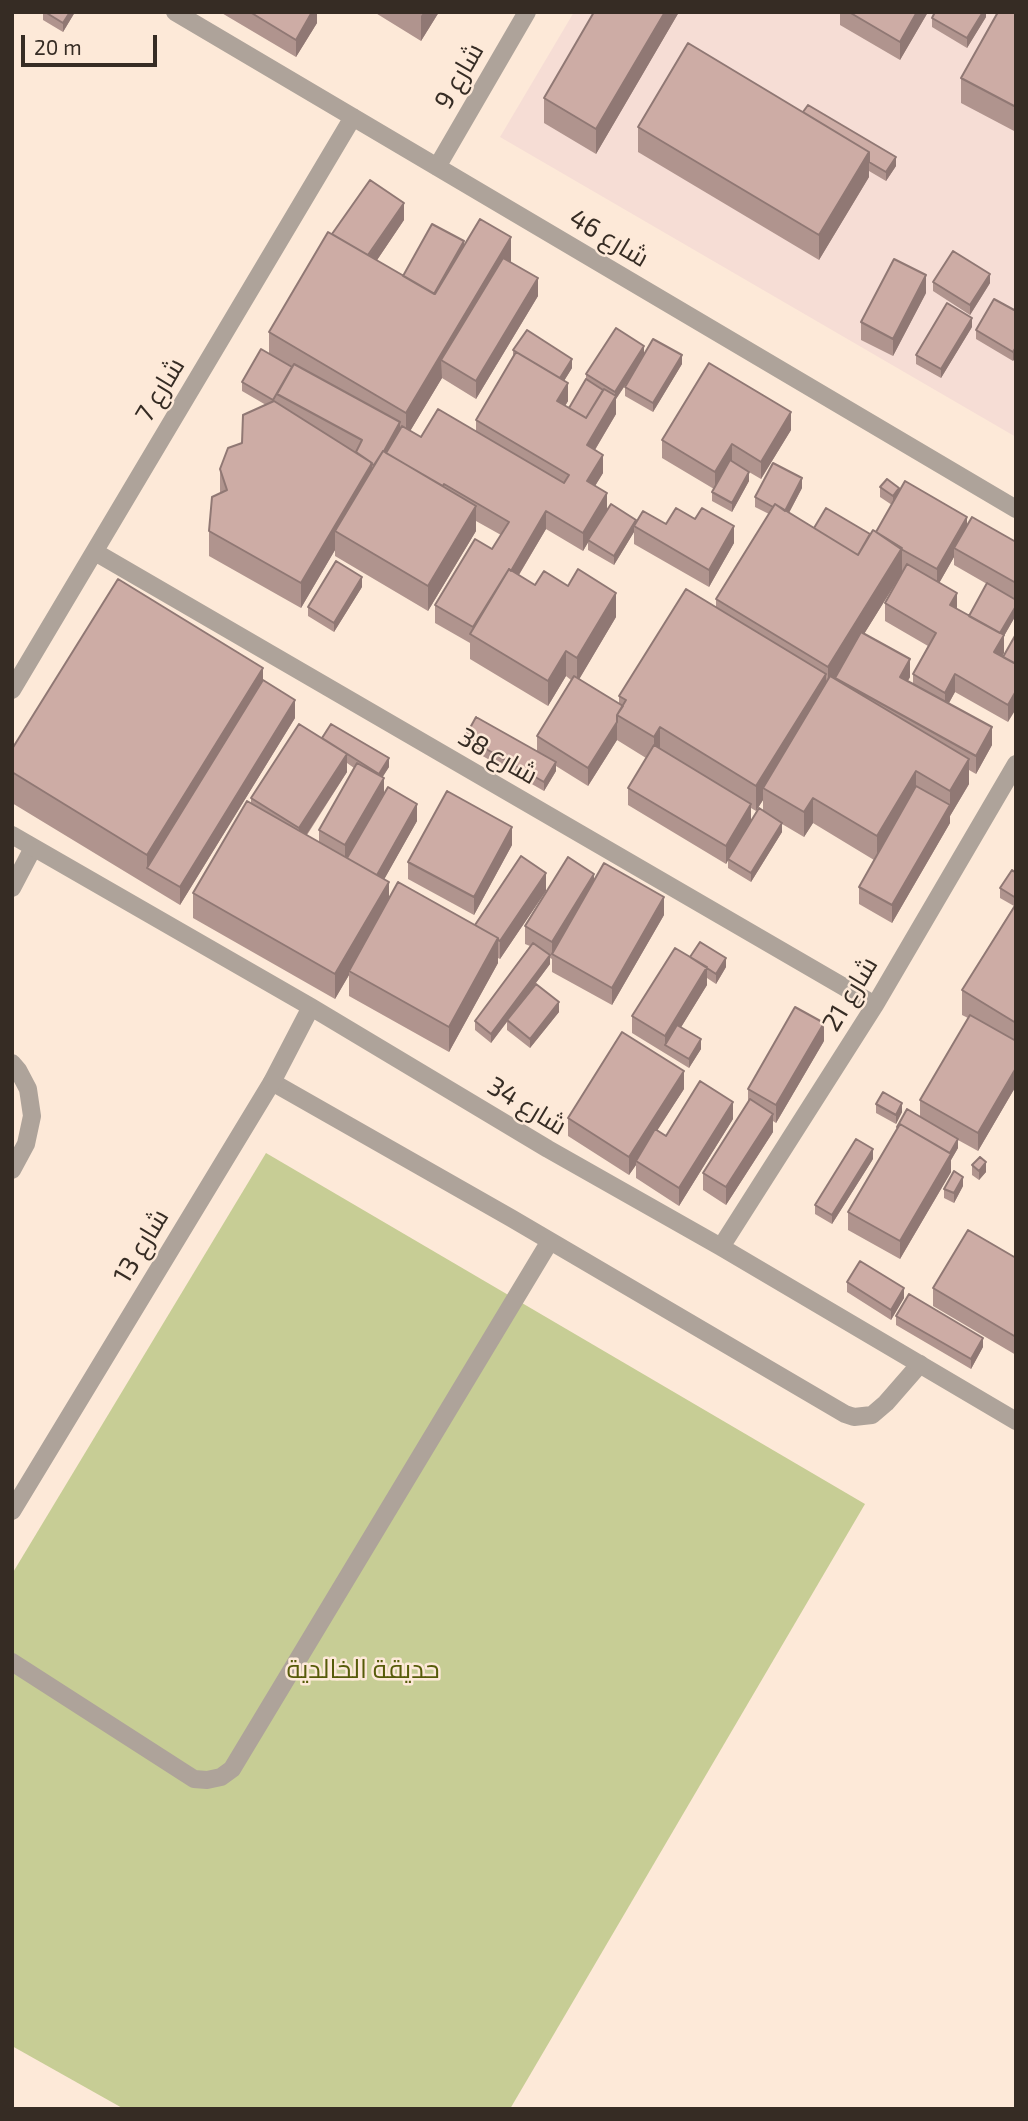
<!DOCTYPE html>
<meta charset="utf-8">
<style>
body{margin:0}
#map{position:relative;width:1028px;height:2121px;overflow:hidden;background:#fde9d8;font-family:"Exo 2",sans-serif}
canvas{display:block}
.frame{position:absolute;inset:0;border:14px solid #362c24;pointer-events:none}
.scale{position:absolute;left:21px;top:35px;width:136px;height:32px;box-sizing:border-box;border:4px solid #362c24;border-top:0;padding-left:9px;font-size:21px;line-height:24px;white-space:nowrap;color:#362c24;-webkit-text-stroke:5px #fde9d8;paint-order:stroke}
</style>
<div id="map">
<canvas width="1028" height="2121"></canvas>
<div class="frame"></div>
<div class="scale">20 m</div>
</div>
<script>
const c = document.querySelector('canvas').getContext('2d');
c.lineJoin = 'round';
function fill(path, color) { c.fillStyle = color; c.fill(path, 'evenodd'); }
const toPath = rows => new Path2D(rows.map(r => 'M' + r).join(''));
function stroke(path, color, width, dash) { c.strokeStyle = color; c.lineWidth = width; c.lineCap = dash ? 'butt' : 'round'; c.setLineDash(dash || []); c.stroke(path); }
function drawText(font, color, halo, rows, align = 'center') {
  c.font = font + ' "Exo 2",Cairo,sans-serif'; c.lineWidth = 5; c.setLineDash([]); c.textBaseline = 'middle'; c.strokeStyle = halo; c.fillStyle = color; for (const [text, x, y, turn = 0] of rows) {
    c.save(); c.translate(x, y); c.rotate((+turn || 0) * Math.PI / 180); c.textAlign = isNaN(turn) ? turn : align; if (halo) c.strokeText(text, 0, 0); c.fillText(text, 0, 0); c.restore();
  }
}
fill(toPath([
 [574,12,1016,12,1016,437,500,137]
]), '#f6ddd5');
fill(toPath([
 [266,1153,865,1504,510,2109,124,2109,12,2046,12,1574]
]), '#c7cd95');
stroke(toPath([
 [12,888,33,848],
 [12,1063,18,1070,28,1089,32,1116,26,1144,12,1170],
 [272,1082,511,1218,845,1414,854,1417,872,1415,886,1403,920,1364],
 [12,1662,194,1779,207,1780,221,1777,232,1769,550,1241]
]), '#aea39a', 18);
stroke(toPath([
 [175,12,1016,509],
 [437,167,527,12],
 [95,552,875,1005],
 [12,690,353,117],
 [12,835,311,1007,548,1149,721,1247,1016,1421],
 [721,1247,875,1005,1016,764],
 [12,1511,272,1082,311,1007]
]), '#aea39a', 18);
fill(toPath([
 [43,12,75,12,63,32,43,20],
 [220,12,317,12,317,23,296,57],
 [374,12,439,12,421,41],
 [594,12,679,12,596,154,544,123,544,98],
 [840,12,928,12,900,60,840,25],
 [986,12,986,17,967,48,932,27,932,18],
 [1016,12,1016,132,961,103,961,78],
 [803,112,896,166,886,181,869,171,869,177,819,260,638,152,638,127],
 [404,220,377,260,403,276,464,246,511,262,538,296,476,399,442,378,410,431,421,437,476,431,476,420,513,357,513,350,572,368,564,381,568,401,565,406,569,408,586,380,586,374,644,354,682,364,653,412,625,396,625,387,635,371,616,399,616,414,595,450,603,473,595,486,607,511,636,523,666,524,734,543,709,587,634,544,634,532,614,565,588,550,588,542,583,551,546,529,519,575,535,585,616,617,579,679,619,704,619,696,716,607,716,599,769,514,755,507,755,497,802,488,789,513,814,528,870,534,876,532,892,505,880,497,880,487,899,492,967,525,1016,542,1016,615,1004,636,1004,653,1002,656,1003,657,1016,634,1008,722,955,692,949,703,992,745,976,774,969,770,969,784,950,816,950,823,892,923,859,904,859,887,874,860,813,823,804,837,782,824,782,832,751,882,728,868,728,860,726,864,628,805,628,788,646,758,617,740,588,786,556,766,556,771,544,791,465,746,465,737,537,751,537,736,571,680,566,676,548,706,470,659,470,643,435,623,435,605,492,549,501,535,476,521,476,531,428,611,335,556,335,550,301,608,209,556,209,531,220,493,220,469,242,443,266,405,242,391,242,382,269,353,269,332,332,234],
 [954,557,954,565,987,584,969,616,957,609,939,583],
 [901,574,885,603,885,621,928,646,913,674,913,683,908,681,910,677,864,634],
 [763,800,763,811,751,821,751,808,756,811],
 [933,282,990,283,970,315,933,291],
 [926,293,893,356,861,340,861,322],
 [1016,311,1016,356,1013,361,976,339,976,330],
 [972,327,941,378,916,364,916,355],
 [791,430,761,479,749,472,749,481,732,512,712,501,712,492,714,489,662,458,662,440],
 [362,587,334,632,308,616,308,607],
 [263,680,295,718,180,905,12,803,12,749],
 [322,738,389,767,382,777,384,794,417,821,384,879,389,900,475,925,546,891,500,959,498,958,498,963,449,1052,349,996,349,975,335,999,193,918,193,893,251,804,251,798],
 [347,763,354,768,319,830,319,842,307,835,347,772],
 [512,845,474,915,408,879,408,862],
 [1016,873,1016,1086,978,1151,958,1140,958,1148,951,1160,951,1172,900,1259,848,1230,848,1212,897,1128,920,1117,920,1100,968,1018,962,1015,962,990,1014,906,1000,898,1000,888],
 [594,881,664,915,612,1005,552,972,552,959,550,958,550,964,521,1003,559,1012,530,1048,507,1030,507,1022,491,1043,475,1030,475,1021,530,946,525,944,525,926],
 [690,957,726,967,716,984,707,978,707,985,681,1027,701,1049,689,1068,632,1033,632,1016],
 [824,1041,776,1123,773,1121,773,1132,726,1205,703,1190,703,1173,748,1103,748,1089],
 [684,1089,657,1130,666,1136,733,1119,679,1206,636,1178,636,1165,629,1175,568,1136,568,1118],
 [876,1104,902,1112,896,1124,876,1113],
 [873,1159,832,1224,815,1214,815,1205],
 [972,1165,986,1172,979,1180,972,1175],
 [963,1186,954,1203,944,1198,944,1189],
 [1016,1258,1016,1355,933,1306,933,1288],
 [847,1282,904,1298,891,1320,847,1292],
 [896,1316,983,1347,971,1369,896,1325]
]), '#b0948e');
fill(toPath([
 [70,12,75,12,63,32,63,23],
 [312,12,317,12,317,23,296,57,296,40],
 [424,12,439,12,421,41,421,16],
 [665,12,679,12,596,154,596,129],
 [917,12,928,12,900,60,900,42],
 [983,12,986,12,986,17,967,48,967,38],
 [869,152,869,177,819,260,819,235],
 [896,157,896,166,886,181,886,172],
 [404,203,404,220,367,275,367,258],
 [511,237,511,262,441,360,442,378,406,438,406,413],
 [464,241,464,251,434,303,434,294],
 [990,274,990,283,970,315,970,305],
 [926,275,926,293,893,356,893,339],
 [538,278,538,296,476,399,476,381],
 [972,318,972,327,941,378,941,369],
 [644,346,644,356,616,399,616,414,587,463,587,445,615,398,615,392],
 [1016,347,1016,356,1013,361,1013,352],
 [682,355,682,364,653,412,653,403],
 [572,359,572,368,559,389,559,379],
 [568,383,568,401,557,419,557,401],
 [791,412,791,430,761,479,761,462],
 [400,422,400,439,376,466],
 [732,444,732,462,715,490,715,472],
 [603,455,603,473,587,499,587,481],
 [372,463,372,488,335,531,335,550,301,608,301,583],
 [749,472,749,481,732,512,732,503],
 [802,478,802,488,784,522,784,512],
 [899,488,899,497,893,506,893,496],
 [607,493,607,511,583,551,583,533],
 [476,506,476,531,428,611,428,586],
 [546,511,546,529,480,640,476,629],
 [967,517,967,534,954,548,954,557,937,587,937,569],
 [636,520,636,528,634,526,634,532,614,565,614,556],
 [734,526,734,543,709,587,709,570],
 [902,548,902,573,828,692,828,667],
 [362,577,362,587,334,632,334,623],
 [616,593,616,617,577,683,577,658],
 [957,593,957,611,950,605],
 [1016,606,1016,615,1004,636,1004,653,994,670,994,652,996,640],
 [566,651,566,676,548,706,548,681],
 [910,659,910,677,900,694,900,677],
 [263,668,263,698,147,868,147,855],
 [826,674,826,699,763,788,763,800,756,811,756,786],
 [955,674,955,692,945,710,945,693],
 [1016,691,1016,709,1008,722,1008,705],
 [295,700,295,718,180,905,180,887],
 [617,722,617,740,588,786,588,768],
 [660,727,660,752,654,762,654,737],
 [992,727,992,745,976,774,976,756],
 [347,754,347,772,299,846,299,828],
 [389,758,389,767,379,783,379,774],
 [969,759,969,784,950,816,950,823,892,923,892,905,950,805,950,791],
 [556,762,556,771,544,791,544,782],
 [916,771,916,796,877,861,877,836],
 [384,778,384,796,345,863,345,845],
 [813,798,813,823,804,837,804,812],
 [417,804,417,821,376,894,376,876],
 [751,804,751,821,726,864,726,846],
 [782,823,782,832,751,882,751,873],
 [512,827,512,845,474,915,474,897],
 [546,873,546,891,500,959,500,941],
 [594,874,594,892,552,954,552,942],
 [389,882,389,907,349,971,349,975,335,999,335,974],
 [664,897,664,915,612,1005,612,988],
 [498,938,498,963,449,1052,449,1027],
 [550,955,550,964,491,1043,491,1034],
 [726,958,726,967,716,984,716,974],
 [707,967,707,985,669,1047,665,1045,665,1054,665,1036],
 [559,1002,559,1012,530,1048,530,1039],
 [824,1023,824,1041,776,1123,776,1105],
 [701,1039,701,1049,689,1068,689,1059],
 [1016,1068,1016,1086,978,1151,978,1133],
 [684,1071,684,1089,637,1162,636,1161,636,1165,629,1175,629,1157],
 [733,1102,733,1119,679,1206,679,1188],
 [902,1103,902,1112,896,1124,896,1115],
 [773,1114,773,1132,726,1205,726,1187],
 [958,1139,958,1148,951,1160,951,1172,900,1259,900,1241],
 [873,1149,873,1159,832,1224,832,1215],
 [986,1162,986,1172,979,1180,979,1171],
 [963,1177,963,1186,954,1203,954,1193],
 [904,1288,904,1298,891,1320,891,1310],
 [983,1338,983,1347,971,1369,971,1359]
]), '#907874');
const building = toPath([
 [45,12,70,12,63,23,45,12],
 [250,12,312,12,296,40,250,12],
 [594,12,665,12,596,129,544,98,594,12],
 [849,12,917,12,900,42,849,12],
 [935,12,983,12,967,38,932,18,935,12],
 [998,12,1016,12,1016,107,961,78,998,12],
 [688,43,869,152,819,235,638,127,688,43],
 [808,105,896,157,886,172,869,162,869,152,803,112,808,105],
 [370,180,404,203,368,255,332,234,370,180],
 [480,219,511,237,406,413,269,332,328,232,435,294,480,219],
 [432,224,464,241,434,294,403,276,432,224],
 [953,251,990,274,970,305,933,282,953,251],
 [503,258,538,278,476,381,441,360,503,258],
 [894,259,926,275,893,339,861,322,894,259],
 [994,299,1016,311,1016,347,1013,352,976,330,994,299],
 [947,303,972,318,941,369,916,355,947,303],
 [616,328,644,346,615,392,586,374,616,328],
 [527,330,572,359,560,378,513,350,527,330],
 [653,339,682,355,653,403,625,387,653,339],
 [261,349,292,367,273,400,242,382,261,349],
 [516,352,568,383,557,401,583,416,586,418,604,389,616,396,587,445,603,455,587,481,607,493,583,533,546,511,511,571,509,569,473,627,435,605,475,539,492,549,509,522,444,484,443,486,386,453,402,426,421,437,438,409,564,483,569,475,476,420,516,352],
 [709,363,791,412,761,462,732,444,715,472,662,440,709,363],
 [294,364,400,422,384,451,383,451,374,465,371,464,372,463,356,452,362,440,277,394,294,364],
 [586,379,603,390,586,418,569,408,586,379],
 [274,401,372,463,301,583,209,531,212,497,227,490,220,469,228,448,242,443,243,415,274,401],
 [383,451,476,506,428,586,335,531,383,451],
 [730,460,749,472,732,503,712,492,730,460],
 [773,463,802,478,785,511,775,504,773,507,755,497,773,463],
 [887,479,899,488,893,496,880,487,887,479],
 [905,481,967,517,937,569,901,549,876,532,905,481],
 [611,504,636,520,614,556,588,540,611,504],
 [775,504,858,555,873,530,902,548,828,667,716,599,775,504],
 [676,508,695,519,702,508,734,526,709,570,634,526,643,511,666,524,676,508],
 [826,508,870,534,858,555,814,528,826,508],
 [972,517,1016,542,1016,583,954,548,972,517],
 [336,561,362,577,334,623,308,607,336,561],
 [907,564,957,593,950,605,1004,635,994,652,1016,664,1016,691,1008,705,955,674,945,693,913,674,936,633,885,603,907,564],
 [509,569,535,585,544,571,568,586,578,569,616,593,577,658,566,651,548,681,470,634,509,569],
 [118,579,263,668,147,855,12,772,12,749,118,579],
 [987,583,1016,600,1016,606,1000,633,969,616,987,583],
 [686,589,826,674,756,786,660,727,654,737,617,715,626,700,619,696,686,589],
 [861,632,910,659,900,677,992,727,976,756,835,678,861,632],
 [1016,634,1016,664,1003,657,1016,634],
 [574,676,623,706,617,715,617,722,588,768,537,736,574,676],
 [830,676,969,759,950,791,916,771,877,836,813,798,804,812,763,788,830,676],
 [263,680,295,700,180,887,147,868,263,680],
 [476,717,556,762,544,782,465,737,476,717],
 [299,724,347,754,299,828,251,798,299,724],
 [331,724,389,758,379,774,322,738,331,724],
 [654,745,751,804,726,846,628,788,654,745],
 [357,763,384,778,345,845,319,830,357,763],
 [916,786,950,805,892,905,859,887,916,786],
 [388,787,417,804,377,875,347,858,388,787],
 [447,791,512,827,474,897,408,862,447,791],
 [247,801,389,882,335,974,193,893,247,801],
 [759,808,782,823,751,873,728,859,759,808],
 [521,856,546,873,500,941,498,940,498,938,475,925,521,856],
 [568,857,594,874,552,942,525,926,568,857],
 [604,863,664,897,612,988,552,954,604,863],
 [1012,870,1016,873,1016,898,1000,888,1012,870],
 [398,882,498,938,449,1027,349,971,398,882],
 [1016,904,1016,1023,962,990,1016,904],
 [700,942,726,958,716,974,690,957,700,942],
 [533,943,550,955,491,1034,475,1021,533,943],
 [675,948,707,967,665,1036,632,1016,675,948],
 [536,984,559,1002,530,1039,507,1020,536,984],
 [795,1007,824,1023,776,1105,748,1089,795,1007],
 [970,1015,1016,1041,1016,1068,978,1133,920,1100,970,1015],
 [677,1025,701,1039,689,1059,665,1045,677,1025],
 [622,1032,684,1071,629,1157,568,1118,622,1032],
 [700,1081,733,1102,679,1188,636,1161,655,1129,666,1136,700,1081],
 [883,1092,902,1103,896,1115,876,1104,883,1092],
 [750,1099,773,1114,726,1187,703,1173,750,1099],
 [907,1109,958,1139,950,1153,900,1124,897,1127,907,1109],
 [900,1124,951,1154,900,1241,848,1212,900,1124],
 [856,1139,873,1149,832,1215,815,1205,856,1139],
 [980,1157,986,1162,979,1171,972,1165,980,1157],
 [954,1171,963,1177,954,1193,944,1189,954,1171],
 [968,1230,1016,1258,1016,1337,933,1288,968,1230],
 [860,1261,904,1288,891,1310,847,1282,860,1261],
 [909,1294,983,1338,971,1359,896,1316,909,1294]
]);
fill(building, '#cdaca5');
stroke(building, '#907874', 2);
drawText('26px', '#362c24', '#fde9d8', [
 ["شارع 9",459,76,-60],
 ["شارع 46",609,238,31],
 ["شارع 7",160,390,-59],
 ["شارع 38",498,756,30],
 ["شارع 21",850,994,-59],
 ["شارع 34",527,1106,31],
 ["شارع 13",141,1246,-59]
]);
drawText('26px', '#565b09', '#fde9d8', [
 ["حديقة الخالدية",363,1669]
]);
</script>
